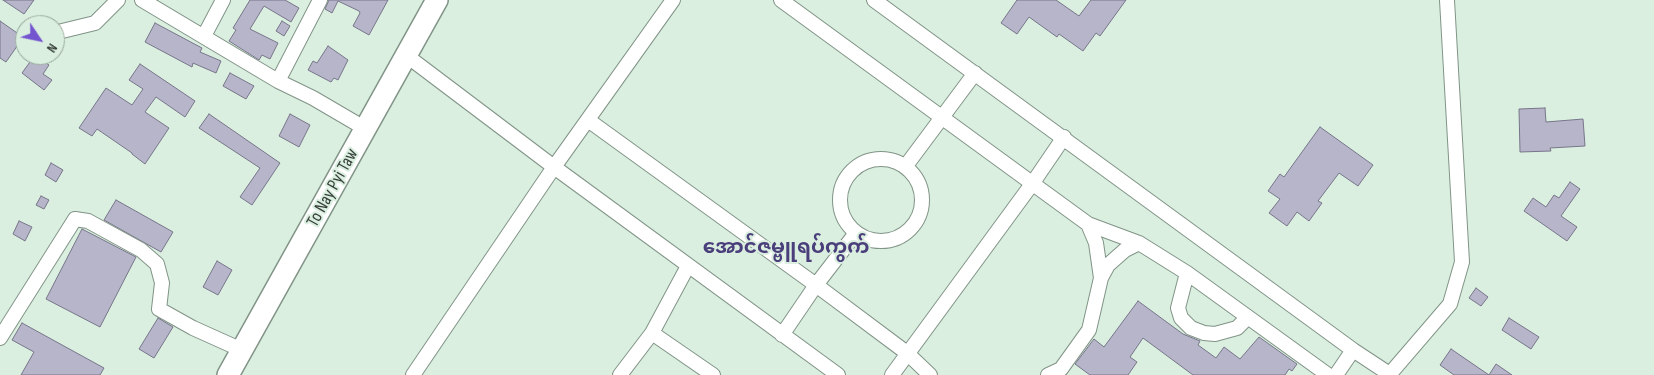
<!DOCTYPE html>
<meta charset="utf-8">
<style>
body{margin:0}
#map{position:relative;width:1654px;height:375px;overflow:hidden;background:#daefe0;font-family:"Sofia Sans Condensed",sans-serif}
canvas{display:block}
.north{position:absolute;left:15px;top:15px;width:50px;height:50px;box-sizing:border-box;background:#daefe0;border:1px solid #99a99d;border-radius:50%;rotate:124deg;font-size:14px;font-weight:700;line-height:20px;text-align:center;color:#373f39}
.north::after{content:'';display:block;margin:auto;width:18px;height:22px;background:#7355cf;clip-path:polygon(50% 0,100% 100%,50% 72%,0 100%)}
</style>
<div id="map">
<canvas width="1654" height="375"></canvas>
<div class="north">N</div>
</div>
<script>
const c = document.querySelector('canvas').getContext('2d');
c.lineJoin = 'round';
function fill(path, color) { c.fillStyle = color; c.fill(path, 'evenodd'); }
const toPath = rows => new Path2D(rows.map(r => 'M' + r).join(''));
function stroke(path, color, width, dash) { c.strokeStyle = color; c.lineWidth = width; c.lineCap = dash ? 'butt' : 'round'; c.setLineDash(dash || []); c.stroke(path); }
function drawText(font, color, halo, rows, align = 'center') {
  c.font = font + ' "Sofia Sans Condensed","Noto Sans Myanmar",sans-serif'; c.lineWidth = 4; c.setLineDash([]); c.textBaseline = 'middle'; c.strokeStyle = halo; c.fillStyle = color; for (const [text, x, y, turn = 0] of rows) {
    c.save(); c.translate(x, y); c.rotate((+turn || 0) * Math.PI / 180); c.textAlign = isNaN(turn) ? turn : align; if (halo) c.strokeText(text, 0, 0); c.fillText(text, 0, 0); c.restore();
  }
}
const building = toPath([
 [3,0,34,0,24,14,3,0],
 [250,0,285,0,299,8,291,22,264,6,250,29,278,43,270,59,262,55,259,60,229,41,236,30,233,28,250,0],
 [329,0,388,0,369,35,353,26,360,13,359,11,338,1,332,13,325,9,329,0],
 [1017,0,1056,0,1079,16,1091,0,1126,0,1100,36,1096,33,1083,51,1059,34,1057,37,1029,17,1017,34,1001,23,1017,0],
 [0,21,20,35,16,40,20,42,6,62,0,58,0,21],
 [282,21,290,26,284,36,276,31,282,21],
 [155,23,202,48,200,52,221,61,216,73,193,63,192,67,145,42,155,23],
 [328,46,348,60,338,80,334,78,331,82,308,70,313,61,317,63,328,46],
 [35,55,49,65,43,74,52,80,44,90,22,73,35,55],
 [140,64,195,101,185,117,156,97,145,112,169,128,145,164,132,154,132,153,97,129,92,136,79,128,106,88,132,105,143,89,129,80,140,64],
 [230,73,254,86,246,99,223,86,230,73],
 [1545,108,1546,122,1583,119,1585,146,1550,148,1551,151,1520,152,1519,109,1545,108],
 [209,114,280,163,252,205,240,197,260,168,199,128,209,114],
 [290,114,310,125,299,147,279,136,290,114],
 [1320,127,1373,165,1358,186,1339,173,1318,201,1322,203,1309,221,1297,212,1287,226,1269,213,1280,199,1268,191,1280,174,1284,177,1320,127],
 [51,163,63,170,56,182,45,175,51,163],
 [1570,182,1580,189,1561,216,1577,227,1567,241,1524,211,1533,198,1546,207,1554,195,1559,198,1570,182],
 [41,196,49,200,44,209,36,205,41,196],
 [116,200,173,232,161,252,104,220,116,200],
 [19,221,32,227,25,241,13,234,19,221],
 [82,229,136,257,100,327,46,299,82,229],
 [217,261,232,270,218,295,203,287,217,261],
 [1476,288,1488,297,1481,306,1469,298,1476,288],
 [1138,301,1183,334,1200,341,1198,345,1216,358,1224,347,1240,359,1259,337,1297,364,1292,371,1289,369,1285,375,1193,375,1143,338,1130,357,1137,362,1128,375,1090,375,1075,364,1094,339,1104,347,1138,301],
 [158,318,173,327,154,358,139,349,158,318],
 [1509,318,1539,337,1531,349,1502,330,1509,318],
 [22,323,104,368,100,375,21,375,34,352,12,340,22,323],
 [1451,349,1489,375,1496,364,1512,375,1454,375,1440,365,1451,349]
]);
fill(building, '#b7b5ca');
stroke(building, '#777589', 1);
const street = toPath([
 [142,0,278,81,320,0],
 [781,0,1088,224,1096,243,1101,278,1089,330,1061,369,1048,375],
 [874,0,1353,350,1391,375],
 [58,32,95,23,118,0],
 [204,36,223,0],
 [407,56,554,167,838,375],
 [278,81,313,98,366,129],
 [588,120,816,285,907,353,930,375],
 '840 200a41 41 0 1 1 82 0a41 41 0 1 1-82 0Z',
 [905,167,975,73],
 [1088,224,1139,243,1187,273,1328,375],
 [1187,273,1178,308,1181,318,1191,328,1204,333,1215,334,1237,328,1248,317],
 [1101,278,1108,265,1125,250,1139,243],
 [652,333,713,375],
 [782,335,816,285,856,233],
 [0,338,75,219,88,221,141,250,157,264,162,283,159,309,193,328,242,350],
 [413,375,554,167,673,0],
 [620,375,652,333,688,266],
 [892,375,1032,184,1064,137],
 [1336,375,1353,350],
 [1389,375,1450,304,1462,262,1447,0]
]);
const primary = toPath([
 [228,375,437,0]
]);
stroke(street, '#819487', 16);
stroke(primary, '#819487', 24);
stroke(street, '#fff', 14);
stroke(primary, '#fff', 21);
drawText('18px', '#373f39', '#daefe0', [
 ["To Nay Pyi Taw",333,188,-61]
]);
drawText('bold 20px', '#4a3e7b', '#daefe0', [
 ["အောင်ဇမ္ဗူရပ်ကွက်",786,248]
]);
</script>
